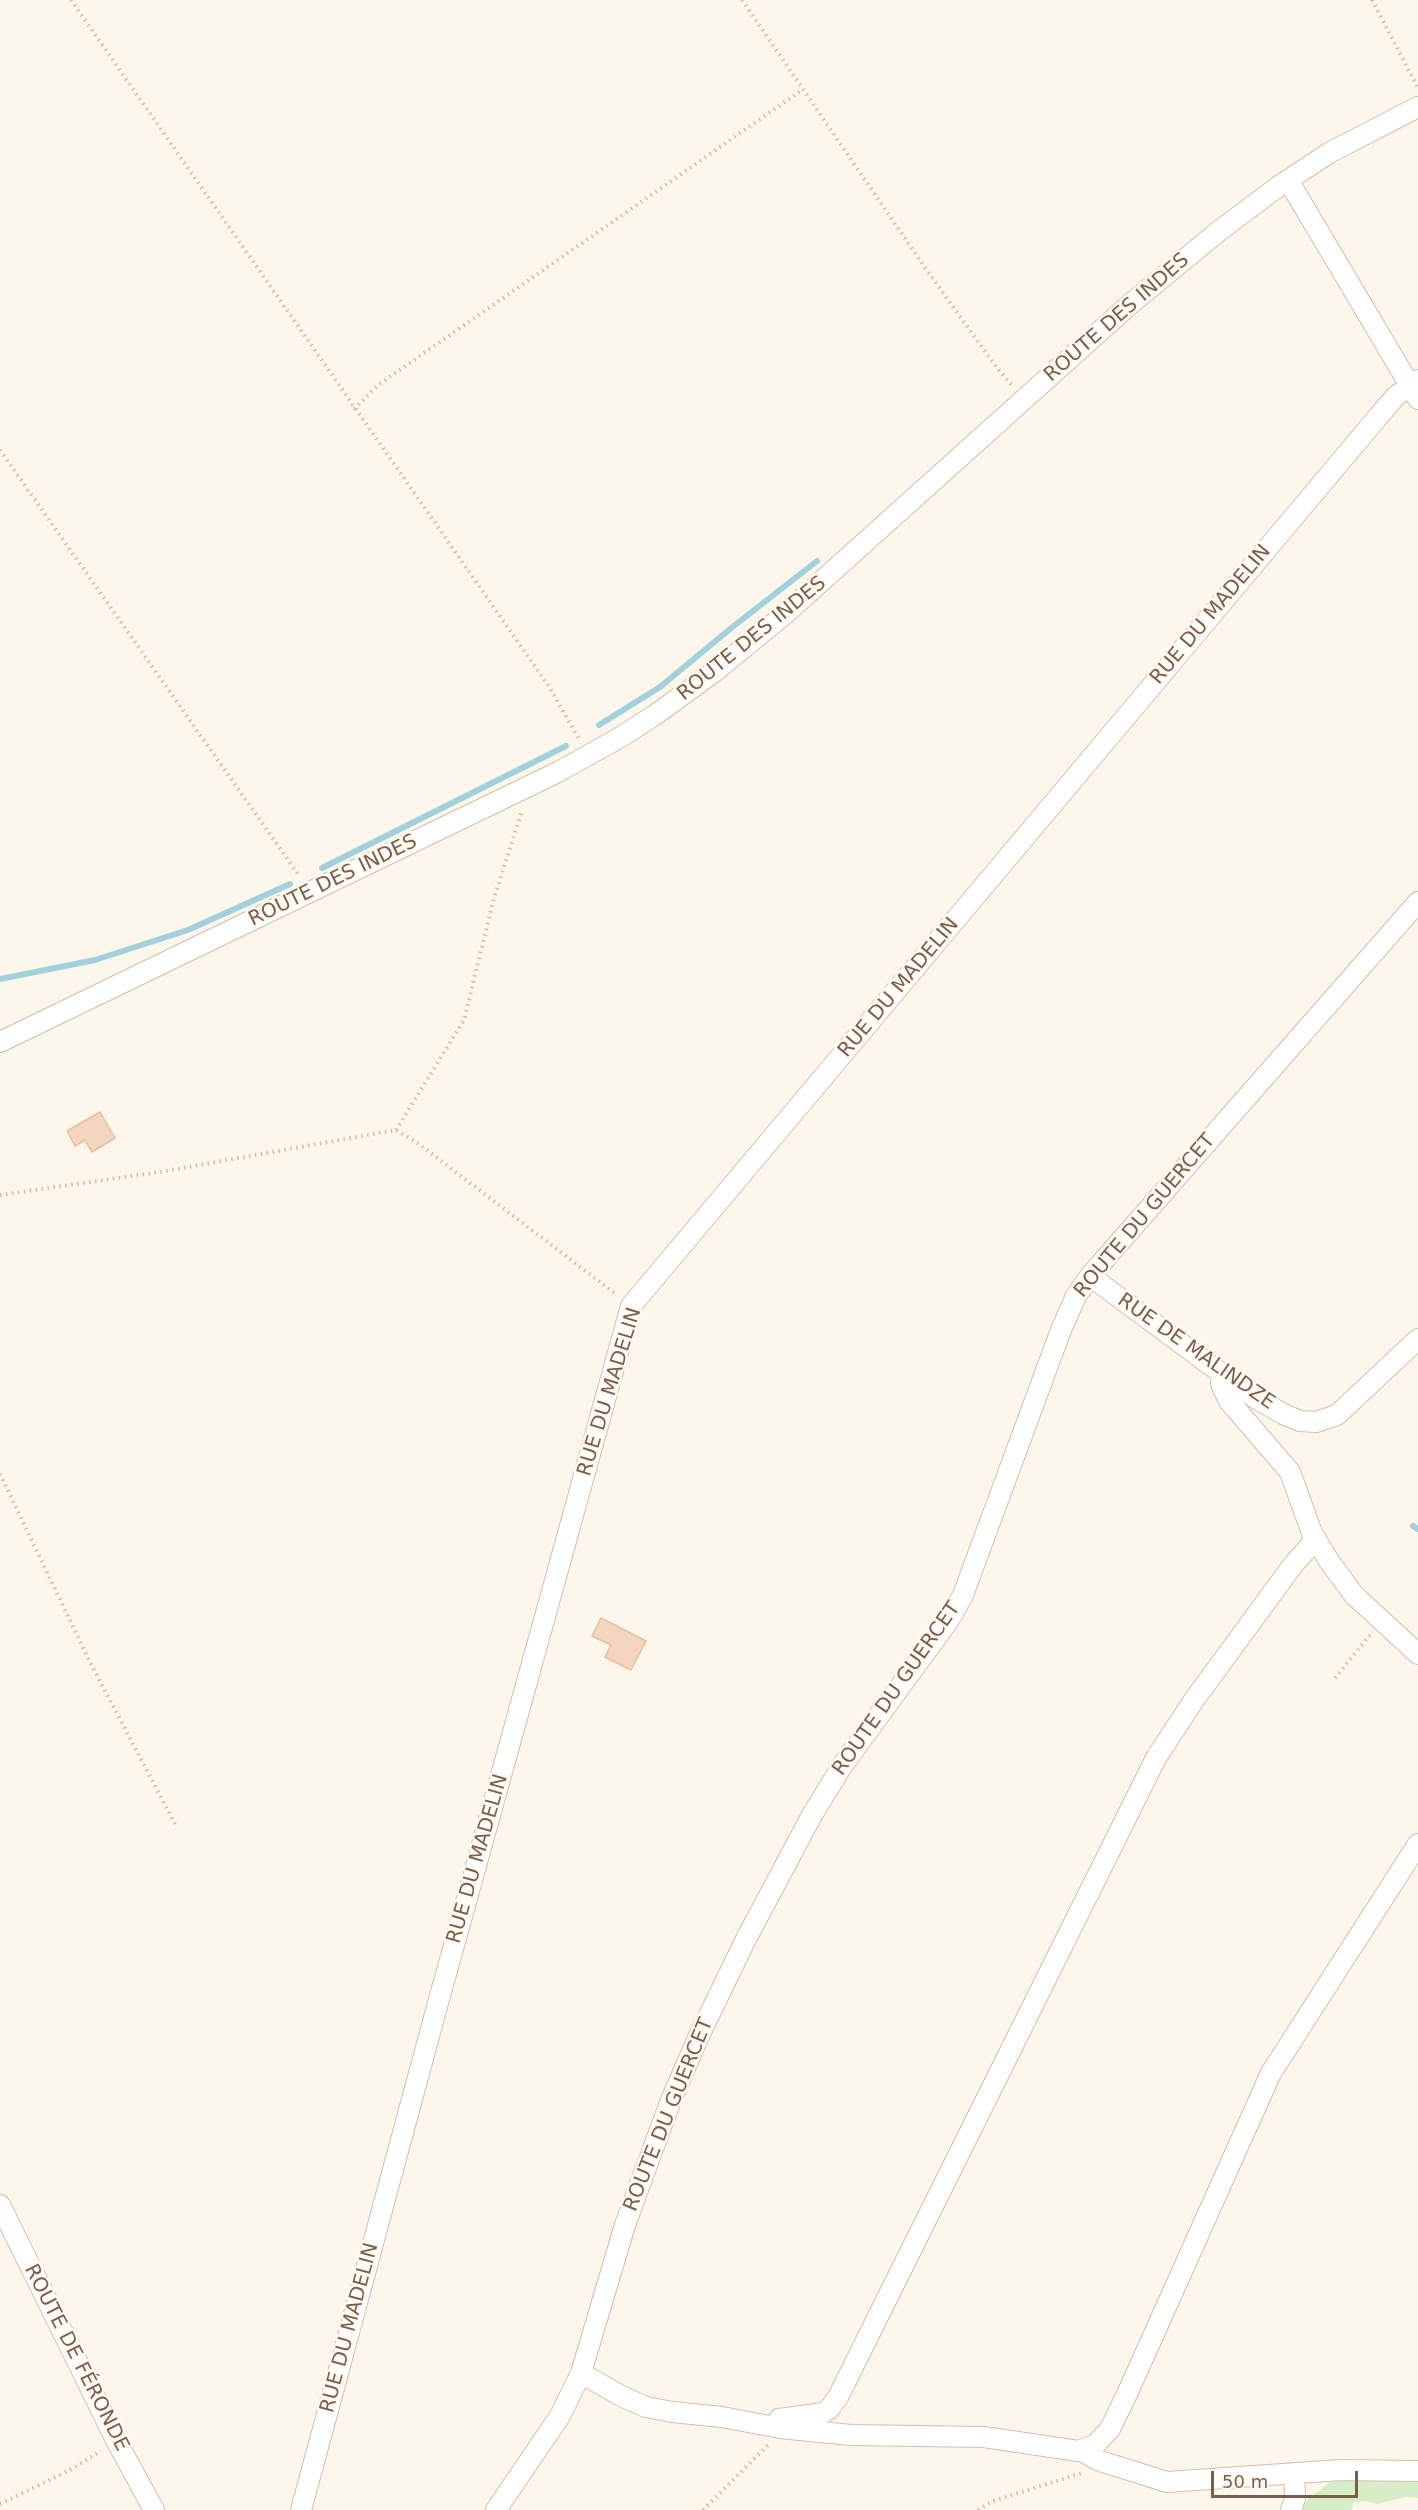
<!DOCTYPE html>
<meta charset="utf-8">
<style>
body{margin:0}
#map{position:relative;width:1418px;height:2510px;overflow:hidden;background:#fdf6ea;font-family:"DejaVu Sans",sans-serif}
canvas{display:block}
.scale{position:absolute;left:1211px;top:2471px;width:147px;height:27px;box-sizing:border-box;border:3px solid #7b5d4b;border-top:0;padding-left:8px;font-size:18px;line-height:21px;white-space:nowrap;color:#7b5d4b;-webkit-text-stroke:4px #fffaf2;paint-order:stroke}
</style>
<div id="map">
<canvas width="1418" height="2510"></canvas>
<div class="scale">50 m</div>
</div>
<script>
const c = document.querySelector('canvas').getContext('2d');
c.lineJoin = 'round';
function fill(path, color) { c.fillStyle = color; c.fill(path, 'evenodd'); }
const toPath = rows => new Path2D(rows.map(r => 'M' + r).join(''));
function stroke(path, color, width, dash) { c.strokeStyle = color; c.lineWidth = width; c.lineCap = dash ? 'butt' : 'round'; c.setLineDash(dash || []); c.stroke(path); }
function drawText(font, color, halo, rows, align = 'center') {
  c.font = font + ' "DejaVu Sans",sans-serif'; c.lineWidth = 5; c.setLineDash([]); c.textBaseline = 'middle'; c.strokeStyle = halo; c.fillStyle = color; for (const [text, x, y, turn = 0] of rows) {
    c.save(); c.translate(x, y); c.rotate((+turn || 0) * Math.PI / 180); c.textAlign = isNaN(turn) ? turn : align; if (halo) c.strokeText(text, 0, 0); c.fillText(text, 0, 0); c.restore();
  }
}
fill(toPath([
 [1356,2476,1382,2481,1391,2479,1418,2480,1418,2498,1406,2497,1377,2504,1366,2501,1354,2502,1351,2510,1302,2510,1307,2500,1330,2482]
]), '#d6edc7');
stroke(toPath([
 [599,725,660,687,730,629,817,561],
 [322,868,566,746],
 [0,979,95,960,188,930,290,884],
 [1413,1526,1418,1529]
]), '#a2d1db', 6);
const building = toPath([
 [100,1112,115,1138,92,1152,85,1140,75,1146,67,1131,100,1112],
 [601,1618,646,1641,631,1670,605,1657,611,1645,592,1636,601,1618]
]);
fill(building, '#f4d6c0');
stroke(building, '#e8bda0', 1.5);
const minor = toPath([
 [1288,180,1418,399],
 [0,1042,558,772,619,738,655,715,714,672,785,614,1128,306,1219,231,1279,186,1329,153,1418,107],
 [1090,1276,1252,1396,1283,1414,1300,1421,1316,1422,1337,1415,1418,1339],
 [1222,1374,1221,1384,1229,1401,1290,1472,1312,1533,1329,1561,1354,1595,1418,1654],
 [0,2205,117,2442,154,2510],
 [581,2373,621,2396,646,2407,672,2412,722,2417,780,2428,851,2435,984,2437,1078,2451,1095,2445,1110,2429,1127,2394,1271,2073,1418,1844],
 [779,2419,823,2413,829,2409,838,2397,1156,1758,1194,1700,1293,1565,1315,1540],
 [1082,2451,1097,2460,1167,2482,1341,2470,1418,2471],
 [301,2510,438,2003,631,1306,1377,418,1396,396,1418,380],
 [496,2510,560,2416,581,2373,625,2225,671,2100,698,2038,746,1939,812,1815,842,1766,949,1620,963,1595,1061,1330,1076,1296,1090,1276,1418,902],
 [1291,2510,1295,2498,1294,2473]
]);
stroke(minor, '#d2bfae', 22);
stroke(toPath([
 [71,0,550,688,580,741],
 [742,0,928,272,997,368,1012,385],
 [1372,0,1418,88],
 [354,409,378,385,802,90],
 [0,450,300,877],
 [396,1130,464,1020,494,898,522,811],
 [0,1195,160,1172,396,1130,419,1144,617,1295],
 [0,1474,89,1660,176,1826],
 [1335,1678,1370,1635],
 [0,2504,68,2471,101,2451],
 [703,2510,768,2445],
 [978,2510,993,2501,1082,2473]
]), '#dab9a2', 4, [1.5, 4.5]);
stroke(minor, '#fff', 20);
drawText('20px', '#7b5d4b', '#fffaf2', [
 ["ROUTE DES INDES",1117,318,-41],
 ["RUE DU MADELIN",1211,615,-50],
 ["ROUTE DES INDES",752,639,-39],
 ["ROUTE DES INDES",333,881,-26],
 ["RUE DU MADELIN",899,988,-50],
 ["ROUTE DU GUERCET",1145,1216,-50],
 ["RUE DE MALINDZE",1196,1352,35],
 ["RUE DU MADELIN",610,1392,-73],
 ["ROUTE DU GUERCET",897,1689,-55],
 ["RUE DU MADELIN",478,1859,-74],
 ["ROUTE DU GUERCET",669,2115,-68],
 ["RUE DU MADELIN",350,2328,-75],
 ["ROUTE DE FÉRONDE",76,2358,63]
]);
</script>
